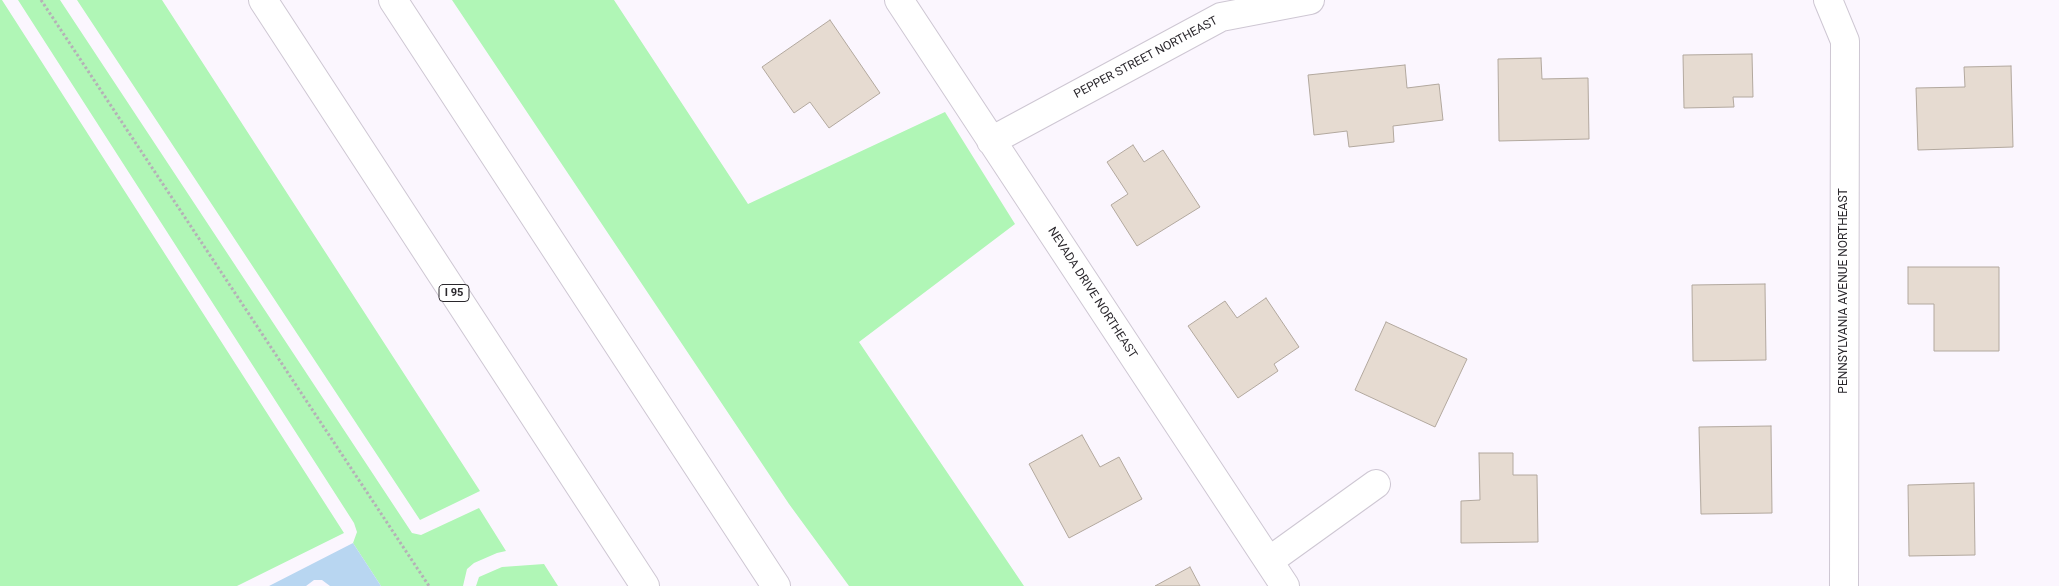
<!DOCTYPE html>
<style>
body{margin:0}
canvas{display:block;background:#fbf6fe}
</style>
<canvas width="2059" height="586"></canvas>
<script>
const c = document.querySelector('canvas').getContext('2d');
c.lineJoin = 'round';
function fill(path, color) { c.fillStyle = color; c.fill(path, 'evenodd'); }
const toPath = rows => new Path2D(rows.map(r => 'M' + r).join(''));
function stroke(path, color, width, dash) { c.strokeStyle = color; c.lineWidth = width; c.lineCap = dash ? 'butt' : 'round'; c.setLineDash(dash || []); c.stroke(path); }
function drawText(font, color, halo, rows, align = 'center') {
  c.font = font + ' Roboto,sans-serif'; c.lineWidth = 4; c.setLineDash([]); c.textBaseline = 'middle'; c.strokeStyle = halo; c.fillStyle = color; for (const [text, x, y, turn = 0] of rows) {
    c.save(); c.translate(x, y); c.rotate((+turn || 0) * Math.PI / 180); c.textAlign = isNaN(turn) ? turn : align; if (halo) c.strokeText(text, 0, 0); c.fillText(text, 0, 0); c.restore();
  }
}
fill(toPath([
 [0,0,2,0,344,533,237,586,0,586],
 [18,0,60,0,412,533,421,535,479,508,506,551,497,553,474,563,467,569,463,586,381,586,353,543,357,532,354,523],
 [77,0,162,0,480,491,420,520],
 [452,0,614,0,748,204,945,112,1015,224,859,342,1024,586,849,586,789,504],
 [544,564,558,586,476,586,479,577,502,567]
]), '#b0f6b6');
fill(toPath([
 [353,543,381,586,330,586,322,580,314,580,306,586,269,586]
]), '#b8d6f1');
const building = toPath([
 [830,20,880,93,829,128,810,102,794,113,762,67,830,20],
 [1752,54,1753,97,1733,97,1734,107,1684,108,1683,55,1752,54],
 [1541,58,1542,79,1588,78,1589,139,1499,141,1498,59,1541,58],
 [1405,65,1407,88,1439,84,1443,120,1393,126,1394,142,1349,147,1347,131,1314,135,1308,75,1405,65],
 [2011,66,2013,147,1918,150,1916,88,1965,87,1964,67,2011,66],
 [1133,145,1144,162,1163,150,1200,207,1137,246,1111,205,1128,194,1107,162,1133,145],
 [1908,267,1999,267,1999,351,1934,351,1934,304,1908,304,1908,267],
 [1765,284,1766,360,1693,361,1692,285,1765,284],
 [1266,298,1299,347,1274,364,1278,371,1238,398,1188,326,1225,301,1237,318,1266,298],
 [1386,322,1467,359,1435,427,1355,390,1386,322],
 [1771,426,1772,513,1701,514,1699,427,1771,426],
 [1082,435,1100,467,1119,457,1142,499,1069,538,1029,464,1082,435],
 [1479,453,1513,453,1513,475,1537,475,1538,542,1461,543,1461,501,1480,500,1479,453],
 [1974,483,1975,555,1909,556,1908,485,1974,483],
 [1190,567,1200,586,1155,586,1190,567]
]);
fill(building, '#e6dbd1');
stroke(building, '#b2a89e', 1);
const street = toPath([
 [899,0,1285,586],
 [1828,0,1845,41,1844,586],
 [991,141,1221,17,1310,0],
 [1269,561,1376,484]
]);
const highway = toPath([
 [263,0,645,586],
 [393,0,776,586]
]);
stroke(street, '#cec7d3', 30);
stroke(highway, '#cec7d3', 30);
stroke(toPath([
 [41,0,429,586]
]), '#b5b0b7', 3, [2.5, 2.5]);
stroke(street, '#fff', 28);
stroke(highway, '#fff', 28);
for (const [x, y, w] of [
 [454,293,30]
]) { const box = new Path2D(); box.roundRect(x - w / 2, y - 8.5, w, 17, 4); c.fillStyle = '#fff'; c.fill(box); stroke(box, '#2a272c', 1); }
drawText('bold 11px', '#2a272c', null, [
 ["I 95",454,293]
]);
drawText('12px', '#2a272c', '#fff', [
 ["PEPPER STREET NORTHEAST",1146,58,-28],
 ["PENNSYLVANIA AVENUE NORTHEAST",1844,291,-90],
 ["NEVADA DRIVE NORTHEAST",1092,293,57]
]);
</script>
